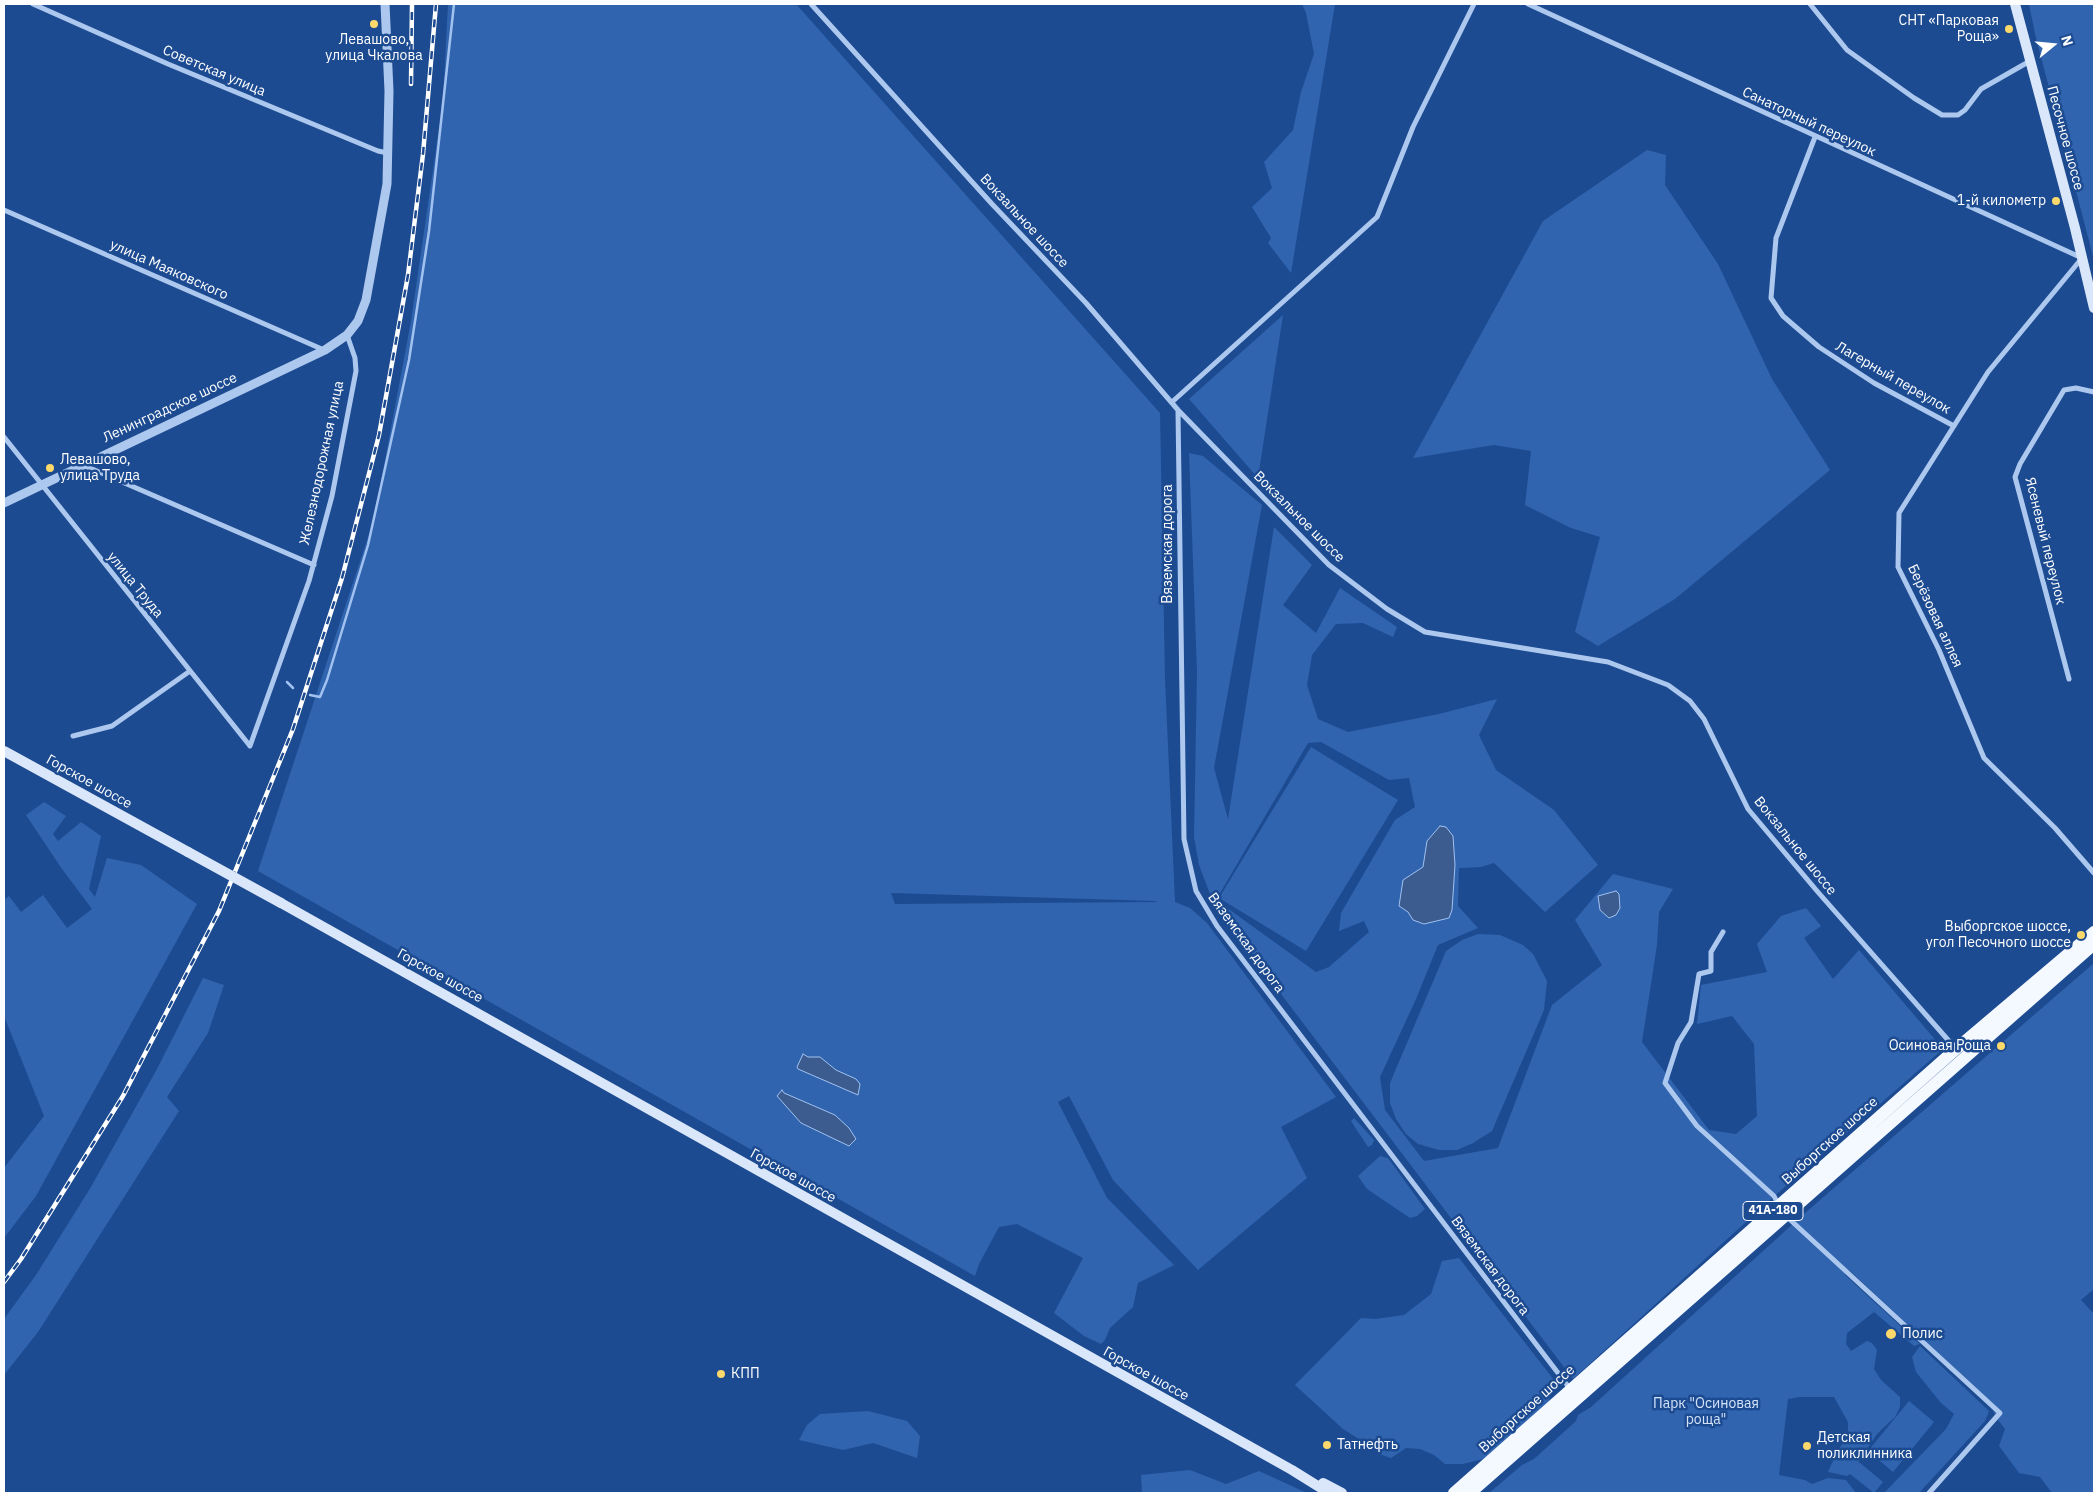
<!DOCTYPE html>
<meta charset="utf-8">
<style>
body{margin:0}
#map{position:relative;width:2098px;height:1497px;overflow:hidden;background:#1d4b91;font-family:"IBM Plex Sans",sans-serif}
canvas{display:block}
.frame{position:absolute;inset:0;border:5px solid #fff;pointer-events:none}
.north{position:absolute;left:2028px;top:20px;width:50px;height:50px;-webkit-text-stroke:4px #1d4b91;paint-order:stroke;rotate:73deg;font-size:14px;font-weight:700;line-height:20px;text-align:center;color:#fff}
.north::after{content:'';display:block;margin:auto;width:18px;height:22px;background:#fff;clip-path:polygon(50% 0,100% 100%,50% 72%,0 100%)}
</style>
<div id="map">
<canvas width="2098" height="1497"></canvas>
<div class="frame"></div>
<div class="north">N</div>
</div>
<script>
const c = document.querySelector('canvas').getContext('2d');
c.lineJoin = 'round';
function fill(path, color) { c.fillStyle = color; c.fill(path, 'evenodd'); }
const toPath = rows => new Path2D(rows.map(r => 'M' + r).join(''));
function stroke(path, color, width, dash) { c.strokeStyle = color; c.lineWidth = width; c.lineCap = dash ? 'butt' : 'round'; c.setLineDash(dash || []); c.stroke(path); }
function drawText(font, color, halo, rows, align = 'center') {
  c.font = font + ' "IBM Plex Sans",sans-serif'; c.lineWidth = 5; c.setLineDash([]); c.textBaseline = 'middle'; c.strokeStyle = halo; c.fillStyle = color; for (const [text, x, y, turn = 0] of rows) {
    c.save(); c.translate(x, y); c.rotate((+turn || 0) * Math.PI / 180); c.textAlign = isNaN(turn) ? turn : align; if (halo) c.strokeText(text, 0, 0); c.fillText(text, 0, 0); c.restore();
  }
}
fill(toPath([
 [448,4,796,4,1160,413,1165,679,1175,902,1190,908,1207,923,1336,1097,1281,1127,1307,1178,1198,1270,1113,1180,1069,1096,1058,1102,1107,1198,1174,1265,1138,1283,1133,1307,1110,1328,1105,1340,1101,1344,1084,1336,1054,1313,1083,1258,1017,1224,999,1227,979,1264,975,1276,258,871,374,519,411,321,443,101],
 [891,893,1156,901,1157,902,895,904],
 [1302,4,1335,4,1291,273,1268,243,1271,238,1252,207,1272,188,1264,162,1293,130,1301,92,1314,54,1306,13],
 [2029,4,2094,4,2094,260,2035,34],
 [1647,150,1666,155,1665,185,1718,264,1772,379,1830,470,1675,599,1598,646,1575,632,1600,537,1571,528,1525,505,1531,451,1494,445,1413,458,1543,221],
 [1283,315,1258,478,1189,399],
 [1189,453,1203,456,1262,505,1214,768,1228,819,1274,527,1312,565,1283,605,1316,633,1340,588,1397,627,1393,637,1363,623,1336,624,1312,655,1307,685,1318,719,1348,732,1439,714,1497,699,1479,735,1496,770,1554,810,1598,865,1545,912,1494,863,1481,867,1459,868,1458,906,1478,928,1438,945,1416,999,1380,1077,1385,1110,1424,1161,1498,1148,1552,1005,1602,965,1575,920,1613,874,1673,889,1659,912,1657,945,1642,1042,1709,1130,1736,1134,1757,1116,1754,1044,1732,1016,1697,1024,1701,985,1767,972,1757,944,1781,916,1806,908,1821,926,1804,938,1833,979,1859,950,1943,1049,1779,1192,1573,1379,1215,907,1199,865,1194,837,1197,672],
 [1321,742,1389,780,1409,778,1415,807,1395,820,1341,913,1339,931,1364,921,1369,932,1329,967,1316,972,1216,900,1308,743],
 [1311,747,1398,800,1306,951,1219,898],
 [44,802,66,816,53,834,58,841,81,822,101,836,89,889,95,897,107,858,141,865,197,904,36,1196,4,1238,4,1168,44,1116,4,1016,4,900,9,896,21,912,43,895,67,928,92,909,62,869,26,815],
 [1478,934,1500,935,1523,945,1533,954,1547,981,1544,1010,1492,1131,1473,1143,1457,1150,1439,1150,1418,1144,1406,1134,1396,1119,1390,1103,1390,1083,1446,951,1462,940],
 [2094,963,2094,1289,2081,1300,2094,1314,2094,1493,2052,1493,2040,1477,2019,1473,1999,1446,2005,1429,1995,1416,1990,1401,1849,1270,1845,1275,1920,1344,1914,1346,1874,1312,1847,1333,1846,1344,1851,1351,1867,1341,1872,1343,1877,1350,1874,1369,1881,1380,1900,1397,1900,1407,1895,1417,1877,1434,1857,1464,1859,1462,1883,1482,1874,1493,1850,1474,1847,1476,1828,1472,1838,1450,1848,1436,1848,1422,1834,1397,1800,1397,1788,1399,1779,1475,1805,1480,1812,1484,1828,1478,1846,1480,1856,1493,1489,1493,1522,1465,1534,1459,1576,1421,1578,1415,1591,1407,1805,1213],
 [203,978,224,985,208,1033,167,1097,179,1111,38,1332,4,1375,4,1319,36,1275,91,1187,157,1069],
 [1354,1118,1374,1140,1372,1145,1368,1147,1351,1121],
 [1380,1156,1388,1158,1425,1209,1417,1216,1410,1218,1367,1189,1358,1176],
 [1459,1258,1554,1380,1549,1401,1487,1458,1463,1464,1445,1464,1434,1455,1420,1449,1406,1448,1391,1458,1379,1454,1372,1441,1362,1441,1343,1429,1295,1385,1361,1318,1375,1319,1404,1315,1431,1294,1442,1261],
 [1920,1346,1989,1411,1985,1421,1919,1493,1884,1493,1946,1429,1954,1414,1941,1403,1916,1372,1912,1357],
 [1909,1401,1934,1422,1893,1472,1868,1451],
 [868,1411,907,1421,920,1436,917,1458,873,1443,843,1450,799,1440,807,1425,820,1414],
 [1190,1470,1226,1484,1259,1471,1307,1493,1142,1493,1141,1475]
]), '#3064af');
const water = toPath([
 [1440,826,1446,827,1453,836,1455,865,1452,910,1449,918,1424,924,1413,920,1408,912,1399,906,1403,880,1423,867,1427,841,1440,826],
 [1616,891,1619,894,1620,908,1616,915,1609,918,1600,910,1598,896,1616,891],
 [803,1054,808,1057,820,1057,836,1070,856,1079,860,1084,858,1095,798,1069,797,1067,803,1054],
 [782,1090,784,1093,835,1115,849,1128,856,1139,849,1146,801,1123,777,1096,782,1090]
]);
fill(water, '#3c5c90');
stroke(water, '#a1c2f0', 1);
stroke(toPath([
 [287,682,293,688],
 [310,695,320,697,327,680,368,545,409,360,429,231,454,4]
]), '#a1c2f0', 2.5);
stroke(toPath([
 [33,4,168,64,378,151,388,153],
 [811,4,992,204,1086,303,1178,410,1329,565,1387,609,1425,632,1608,662,1668,685,1690,701,1704,719,1748,809,1817,891,1956,1049],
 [1528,4,2082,258,1988,372,1899,513,1898,567,1939,650,1984,758,2055,828,2094,873],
 [1810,4,1847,50,1914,98,1942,115,1958,115,1965,110,1981,89,2030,61],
 [1815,137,1776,238,1771,298,1783,316,1819,347,1874,383,1954,426],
 [4,210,324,350],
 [1172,402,1377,217,1413,127,1474,4],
 [1178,411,1184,839,1196,891,1217,926,1571,1390],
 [4,437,250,746],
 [83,465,314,565],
 [2069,679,2015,477,2020,464,2064,390,2076,388,2094,392],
 [73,736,112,726,190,671],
 [250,746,309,581,332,496,356,371,355,358,347,335],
 [1723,932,1711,952,1711,971,1699,974,1691,1022,1678,1043,1665,1083,1697,1126,1774,1196,1779,1206],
 [1786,1216,2000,1413,1929,1493]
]), '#adc8ee', 5);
stroke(toPath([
 [4,503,325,350,347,335,358,321,366,300,387,184,389,91,385,4]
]), '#adc8ee', 9);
stroke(toPath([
 [2015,4,2075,228,2094,308],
 [4,751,188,852],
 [281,903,1292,1470,1329,1493],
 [1323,1483,1342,1493]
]), '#dae7fa', 10);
stroke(toPath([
 [1454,1493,1956,1049,2094,932],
 [1470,1493,2094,944]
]), '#f4f8ff', 12);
const rail = toPath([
 [411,84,412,4],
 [4,1282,21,1259,123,1096,219,911,293,729,342,578,379,435,408,275,423,154,436,4]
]);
stroke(rail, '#fff', 4.5);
stroke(rail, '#1d4b91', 2.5, [8]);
stroke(toPath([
 [188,852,281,903]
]), '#dae7fa', 10);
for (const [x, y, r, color] of [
 [374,24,5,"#fdd96c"],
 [2009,29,5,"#fdd96c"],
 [2056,201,5,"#fdd96c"],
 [50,468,5,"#fdd96c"],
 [2081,935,5,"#fdd96c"],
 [2001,1046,5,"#fdd96c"],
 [1891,1334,6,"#fdd96c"],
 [721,1374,5,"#fdd96c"],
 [1327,1445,5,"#fdd96c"],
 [1807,1446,5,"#fdd96c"]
]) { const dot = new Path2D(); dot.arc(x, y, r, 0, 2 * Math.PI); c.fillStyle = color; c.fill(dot); stroke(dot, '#1d4b91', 2); }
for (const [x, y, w] of [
 [1773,1211,60]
]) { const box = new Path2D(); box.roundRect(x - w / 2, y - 9.5, w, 19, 4); c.fillStyle = '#1d4b91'; c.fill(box); stroke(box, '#fff', 1); }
drawText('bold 12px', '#fff', null, [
 ["41А-180",1773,1211]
]);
drawText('14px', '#fff', '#1d4b91', [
 ["СНТ «Парковая",1999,21,"right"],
 ["Роща»",1999,37,"right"],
 ["Левашово,",374,40,"center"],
 ["улица Чкалова",374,56,"center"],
 ["1-й километр",2046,201,"right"],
 ["Левашово,",60,460],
 ["улица Труда",60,476],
 ["Выборгское шоссе,",2071,927,"right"],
 ["угол Песочного шоссе",2071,943,"right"],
 ["Осиновая Роща",1991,1046,"right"],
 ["Полис",1902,1334],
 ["КПП",731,1374],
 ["Детская",1817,1438],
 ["поликлинника",1817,1454],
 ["Татнефть",1337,1445]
], 'left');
drawText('14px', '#fff', '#1d4b91', [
 ["Советская улица",214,71,23],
 ["Санаторный переулок",1809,122,25],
 ["Песочное шоссе",2065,138,75],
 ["Вокзальное шоссе",1024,221,47],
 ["улица Маяковского",169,270,24],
 ["Лагерный переулок",1893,378,30],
 ["Ленинградское шоссе",170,408,-25],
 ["Железнодорожная улица",322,463,-78],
 ["Вокзальное шоссе",1299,517,45],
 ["Ясеневый переулок",2045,541,76],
 ["Вяземская дорога",1168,544,-90],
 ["улица Труда",135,585,51],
 ["Берёзовая аллея",1935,616,65],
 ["Горское шоссе",89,782,29],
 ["Вокзальное шоссе",1795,846,51],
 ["Вяземская дорога",1246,943,54],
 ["Горское шоссе",440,976,29],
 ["Выборгское шоссе",1830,1141,-42],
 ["Горское шоссе",793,1176,29],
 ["Вяземская дорога",1490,1266,53],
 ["Горское шоссе",1146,1374,29],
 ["Выборгское шоссе",1527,1409,-42]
]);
drawText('14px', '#d3e3fa', '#1d4b91', [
 ["Парк \"Осиновая",1706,1404],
 ["роща\"",1706,1420]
]);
</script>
